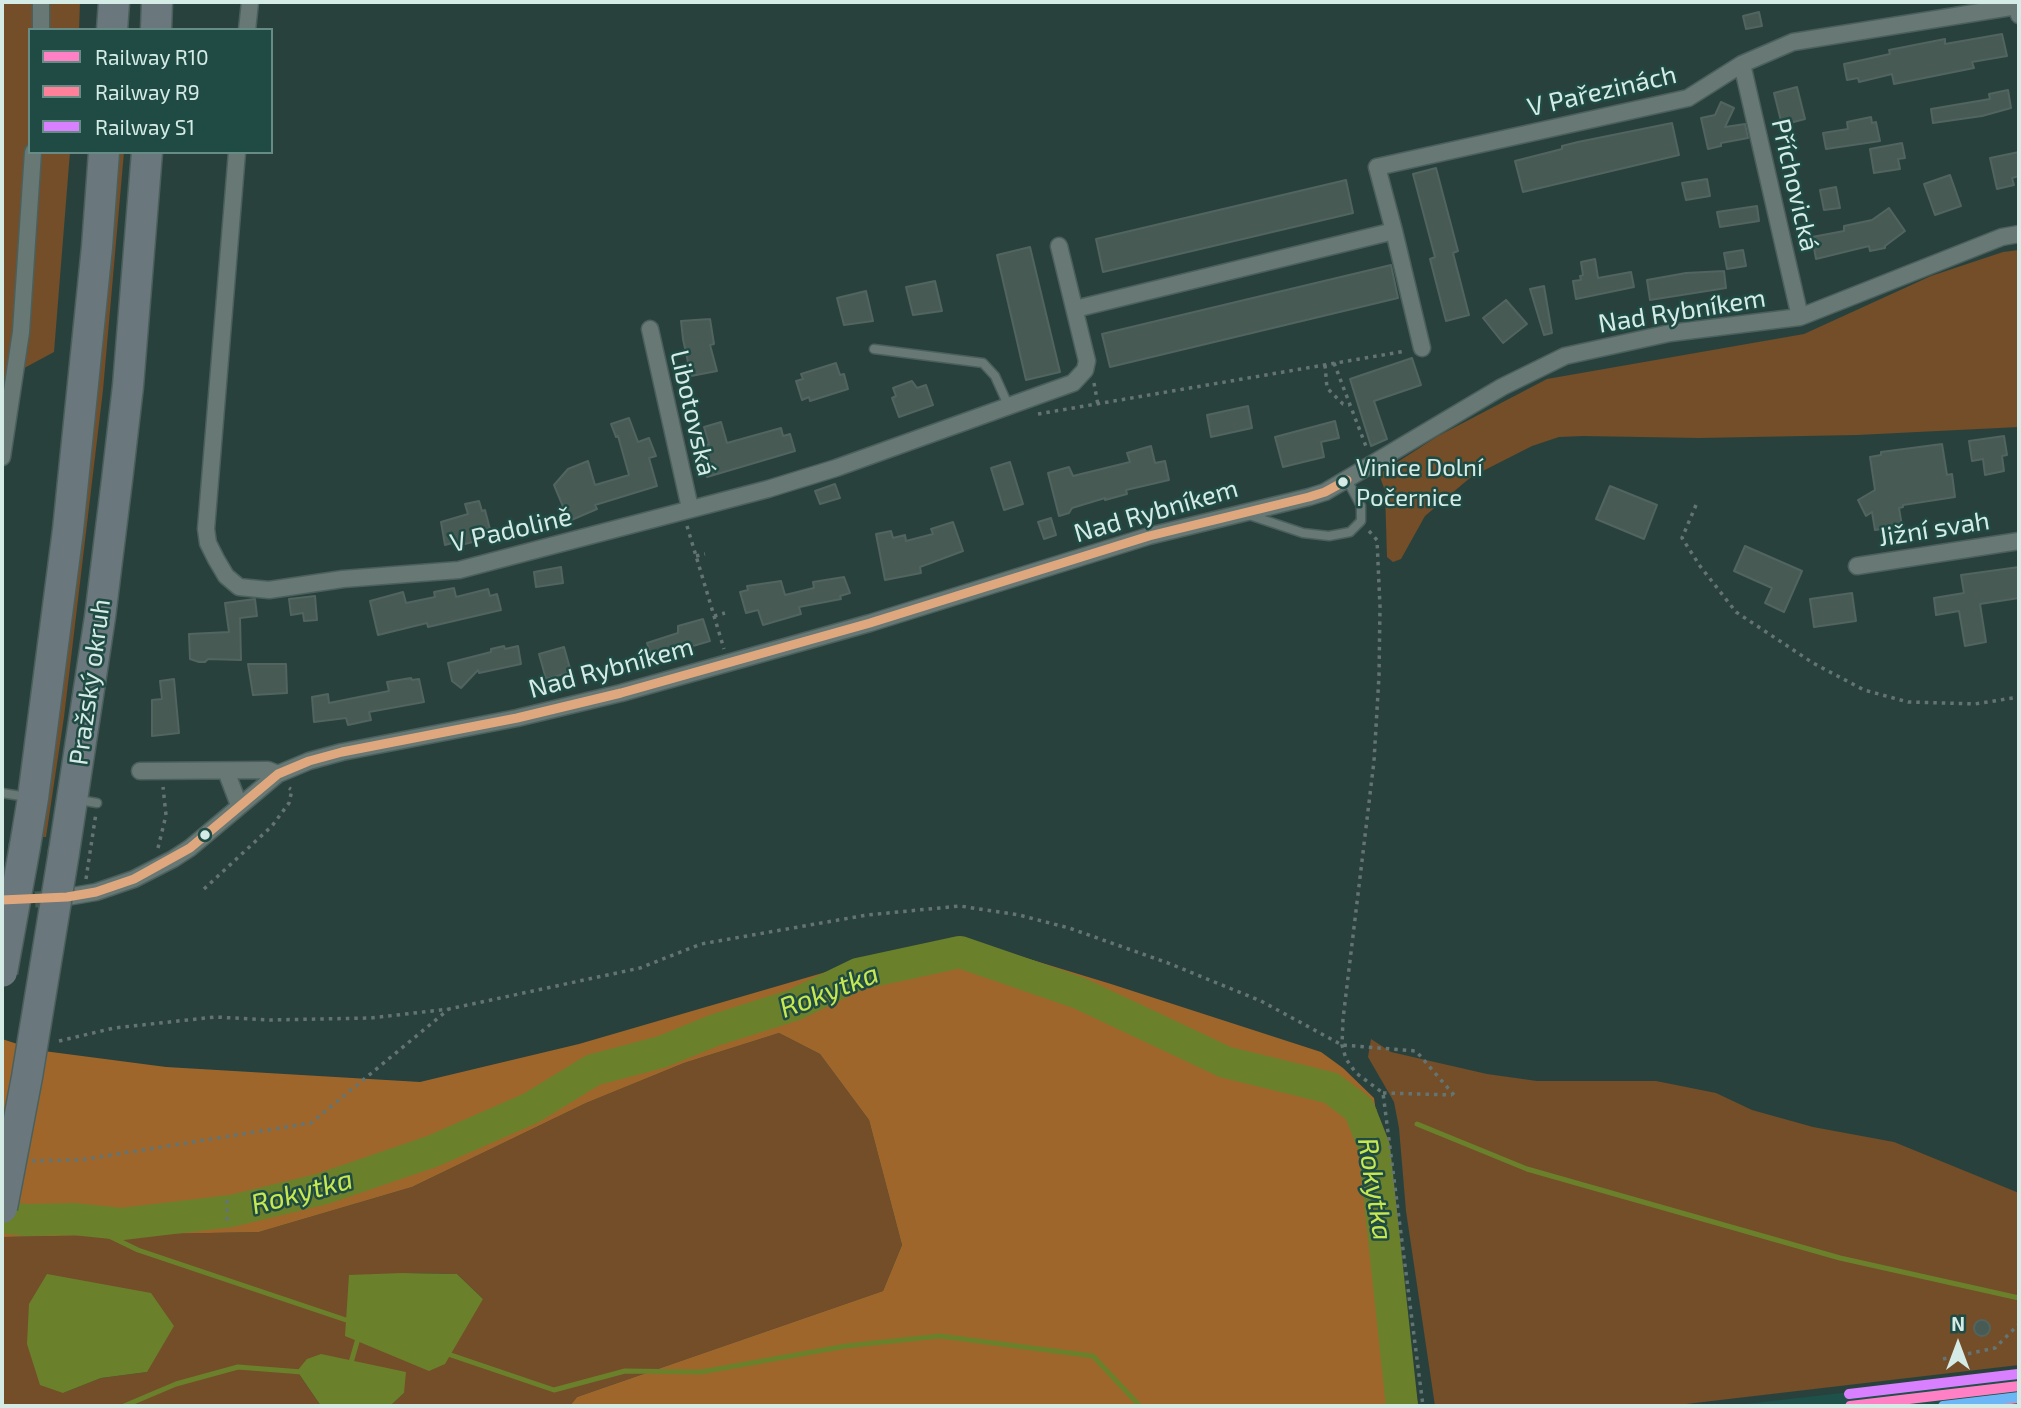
<!DOCTYPE html>
<meta charset="utf-8">
<style>
body{margin:0}
#map{position:relative;width:2021px;height:1408px;overflow:hidden;background:#29413d;font-family:"Exo 2",sans-serif}
canvas{display:block}
.frame{position:absolute;inset:0;border:4px solid #d4ebe6;pointer-events:none}
.legend{position:absolute;left:28px;top:28px;width:245px;height:126px;box-sizing:border-box;background:#1f4b44;border:2px solid #678b85;margin:0;padding:9px 12px;list-style:none;font-size:21px;color:#d4ebe6}
.legend li{display:flex;align-items:center;gap:14px;height:35px}
.legend b{width:35px;border:2px solid #678b85}
.north{position:absolute;left:1923px;top:1310px;width:70px;height:70px;-webkit-text-stroke:5px #1f4b44;paint-order:stroke;rotate:0deg;font-size:19px;font-weight:700;line-height:28px;text-align:center;color:#d4ebe6}
.north::after{content:'';display:block;margin:auto;width:24px;height:32px;background:#d4ebe6;clip-path:polygon(50% 0,100% 100%,50% 72%,0 100%)}
</style>
<div id="map">
<canvas width="2021" height="1408"></canvas>
<div class="frame"></div>
<ul class="legend">
<li><b style="height:9px;background:#ff80c5"></b>Railway R10</li>
<li><b style="height:9px;background:#ff8098"></b>Railway R9</li>
<li><b style="height:9px;background:#d880ff"></b>Railway S1</li>
</ul>
<div class="north">N</div>
</div>
<script>
const c = document.querySelector('canvas').getContext('2d');
c.lineJoin = 'round';
function fill(path, color) { c.fillStyle = color; c.fill(path, 'evenodd'); }
const toPath = rows => new Path2D(rows.map(r => 'M' + r).join(''));
function stroke(path, color, width, dash) { c.strokeStyle = color; c.lineWidth = width; c.lineCap = dash ? 'butt' : 'round'; c.setLineDash(dash || []); c.stroke(path); }
function drawText(font, color, halo, rows, align = 'center') {
  c.font = font + ' "Exo 2",sans-serif'; c.lineWidth = 5; c.setLineDash([]); c.textBaseline = 'middle'; c.strokeStyle = halo; c.fillStyle = color; for (const [text, x, y, turn = 0] of rows) {
    c.save(); c.translate(x, y); c.rotate((+turn || 0) * Math.PI / 180); c.textAlign = isNaN(turn) ? turn : align; if (halo) c.strokeText(text, 0, 0); c.fillText(text, 0, 0); c.restore();
  }
}
fill(toPath([
 [2019,1371,2019,1406,1728,1406,1894,1387]
]), '#1d5149');
fill(toPath([
 [2,2,80,2,79,30,30,30,30,152,70,152,54,352,2,380],
 [116,152,124,152,103,390,64,717,46,837,40,837],
 [2019,250,2019,427,1857,435,1699,438,1583,436,1559,437,1532,446,1471,477,1425,516,1401,559,1393,562,1387,557,1385,491,1379,474,1438,436,1547,379,1804,334,1931,276,2003,252],
 [779,1033,820,1054,869,1120,902,1245,883,1291,577,1397,570,1406,390,1406,404,1393,297,1371,321,1406,2,1406,2,1237,259,1232,412,1187,586,1103,684,1063],
 [403,1273,457,1274,483,1299],
 [151,1293,147,1372,101,1378,63,1393],
 [1371,1039,1391,1052,1487,1074,1537,1081,1656,1081,1716,1093,1752,1110,1813,1127,1894,1142,2019,1193,2019,1365,1669,1406,1435,1406,1406,1211,1399,1128,1394,1102,1368,1057]
]), '#734e28');
fill(toPath([
 [965,942,980,944,1111,984,1321,1052,1343,1068,1374,1098,1418,1406,570,1406,577,1397,883,1291,902,1245,869,1120,820,1054,779,1033,684,1063,586,1103,412,1187,259,1232,2,1237,2,1039,36,1050,166,1067,420,1082,579,1044,826,972,933,947]
]), '#9f662c');
fill(toPath([
 [403,1273,457,1274,483,1299,445,1364,429,1371,345,1336,349,1275],
 [47,1274,151,1293,174,1326,147,1372,101,1378,63,1393,40,1385,27,1344,29,1304],
 [321,1354,406,1372,404,1393,390,1406,321,1406,297,1371,307,1359]
]), '#6b802b');
stroke(toPath([
 [1359,1109,1374,1110],
 [1417,1124,1527,1169,1840,1258,2019,1298],
 [74,1219,138,1250,352,1322],
 [445,1353,554,1390,625,1371,701,1372,846,1346,940,1336,1093,1356,1139,1405],
 [350,1366,359,1335],
 [124,1406,176,1384,238,1367,302,1372]
]), '#6b802b', 5);
stroke(toPath([
 [2,1217,26,1220,74,1219,122,1224,231,1211,322,1189,433,1151,531,1108,593,1070,661,1052,715,1030,794,1005,858,974,960,952,1079,993,1225,1062,1331,1088,1359,1109,1374,1147,1402,1406]
]), '#6b802b', 32);
const building = toPath([
 [1759,12,1762,26,1746,29,1743,16,1759,12],
 [2002,34,2007,56,1972,62,1974,68,1894,84,1892,74,1859,82,1858,78,1847,80,1844,64,1890,54,1889,50,1945,39,1945,44,2002,34],
 [1797,87,1805,119,1782,125,1774,93,1797,87],
 [2008,90,2011,108,1982,116,1933,123,1931,109,1990,99,1989,94,2008,90],
 [1721,102,1734,108,1725,127,1745,124,1748,138,1721,143,1721,146,1708,149,1701,118,1715,115,1721,102],
 [1871,117,1872,123,1876,122,1880,141,1826,149,1823,133,1848,129,1847,122,1871,117],
 [1672,123,1679,155,1523,192,1515,161,1562,149,1562,146,1578,142,1672,123],
 [1902,143,1905,158,1898,159,1900,169,1874,173,1870,149,1902,143],
 [2019,152,2019,176,2012,178,2014,185,1997,189,1990,158,2019,152],
 [1436,168,1458,251,1453,253,1469,315,1446,321,1430,259,1435,257,1413,174,1436,168],
 [1950,175,1961,206,1935,215,1924,184,1950,175],
 [1707,179,1710,196,1686,200,1682,183,1707,179],
 [1346,180,1353,213,1103,272,1096,239,1346,180],
 [1836,187,1840,208,1824,210,1820,190,1836,187],
 [1757,206,1759,221,1720,227,1717,212,1757,206],
 [1889,208,1905,231,1885,246,1885,248,1870,251,1869,246,1816,259,1812,237,1844,231,1844,226,1872,220,1889,208],
 [1030,247,1060,372,1026,380,997,255,1030,247],
 [1743,250,1746,266,1727,269,1724,253,1743,250],
 [1595,259,1598,278,1631,272,1634,287,1576,299,1573,281,1581,280,1580,276,1583,275,1581,262,1595,259],
 [1391,265,1398,298,1110,367,1102,334,1391,265],
 [1724,271,1726,288,1650,300,1647,280,1686,273,1724,271],
 [935,281,942,311,913,315,906,287,935,281],
 [1544,286,1552,333,1544,335,1530,289,1544,286],
 [866,291,873,321,844,325,837,298,866,291],
 [1506,300,1527,324,1503,343,1483,318,1506,300],
 [710,319,714,344,710,345,717,371,691,376,683,339,681,321,710,319],
 [1412,358,1421,385,1374,401,1387,439,1371,446,1350,379,1412,358],
 [836,363,840,375,844,374,848,389,810,401,809,397,802,400,796,381,803,379,801,374,836,363],
 [912,381,917,388,926,385,933,405,899,417,892,398,896,396,893,388,912,381],
 [1248,406,1252,428,1211,437,1207,415,1248,406],
 [629,418,638,442,649,438,656,456,649,458,657,486,595,505,597,509,569,521,554,485,568,469,588,461,595,485,629,475,618,436,616,437,611,424,629,418],
 [1335,421,1339,438,1321,442,1324,457,1283,467,1275,437,1335,421],
 [721,422,727,443,781,428,783,436,790,434,795,451,707,477,698,448,709,444,704,427,721,422],
 [2004,436,2007,455,2002,456,2004,471,1985,475,1983,459,1972,461,1969,441,2004,436],
 [1942,444,1947,475,1952,474,1955,497,1903,505,1903,507,1899,508,1902,526,1875,530,1872,512,1866,516,1858,500,1875,490,1870,457,1881,455,1881,452,1942,444],
 [1151,446,1155,463,1165,461,1169,480,1126,490,1127,494,1105,500,1105,498,1072,508,1069,513,1059,516,1048,473,1069,467,1073,476,1130,462,1127,453,1151,446],
 [1010,462,1023,504,1004,510,991,468,1010,462],
 [835,484,840,498,820,504,815,491,835,484],
 [1610,486,1657,505,1644,539,1596,519,1610,486],
 [479,501,482,511,485,510,492,537,461,545,459,541,445,545,441,522,468,514,465,504,479,501],
 [1051,518,1056,535,1044,539,1038,522,1051,518],
 [953,522,963,551,920,567,921,573,885,580,876,534,891,531,893,538,905,535,906,541,933,534,931,529,953,522],
 [1745,546,1802,571,1784,612,1765,603,1772,588,1734,571,1745,546],
 [561,567,563,583,536,587,534,572,561,567],
 [2019,567,2019,598,1980,604,1986,642,1965,646,1959,611,1936,615,1934,598,1964,593,1961,575,2019,567],
 [844,577,850,593,840,596,841,599,799,607,801,614,763,625,758,610,746,613,740,592,748,590,747,586,781,581,785,595,814,588,813,582,844,577],
 [454,588,456,597,488,589,490,596,497,594,501,610,428,627,427,623,378,635,370,601,403,592,406,603,435,597,434,592,454,588],
 [1852,593,1856,621,1814,627,1810,599,1852,593],
 [315,596,317,620,304,621,303,613,291,615,289,599,315,596],
 [255,599,257,616,240,618,241,660,208,659,205,662,199,662,190,659,189,634,229,632,225,603,255,599],
 [703,619,710,641,652,658,647,643,678,633,678,626,703,619],
 [504,646,505,649,518,646,521,664,479,673,478,670,461,688,452,681,448,663,491,652,491,649,504,646],
 [564,647,571,672,546,679,539,654,564,647],
 [248,664,286,664,287,693,253,695,248,664],
 [411,678,412,680,419,679,424,702,369,712,371,720,348,725,346,718,314,722,312,697,328,694,329,703,389,691,387,682,411,678],
 [174,679,179,733,152,736,152,700,162,699,160,681,174,679],
 '1974 1328a8 8 0 1 1 16 0a8 8 0 1 1-16 0Z'
]);
fill(building, '#485a54');
stroke(building, '#52645f', 2);
stroke(toPath([
 [11,901,62,898]
]), '#435a56', 16, [16, 8]);
const lane = toPath([
 [874,349,983,363,995,376,1009,407],
 [1249,515,1303,533,1329,536,1350,532,1361,521,1361,506,1347,480],
 [2,793,27,797],
 [79,800,97,803]
]);
const street = toPath([
 [41,30,41,2],
 [247,30,250,2],
 [1742,64,1800,317],
 [237,152,206,529,208,543,216,559,226,576,239,587,269,590,343,579,459,570,768,489,836,468,1073,383,1085,370,1087,361,1059,246],
 [1394,231,1422,348],
 [1075,309,1394,231,1377,167,1688,98,1742,64,1793,42,2017,6,2019,15],
 [650,329,690,508],
 [2,457,21,332,33,152],
 [1857,566,2019,541],
 [140,771,268,770,278,774],
 [226,771,239,805],
 [67,897,96,892,134,879,173,859,190,848,278,774,309,761,342,752,517,718,621,693,870,623,1149,536,1309,497,1325,492,1502,387,1565,356,1670,333,1800,317,2002,237,2019,234]
]);
const highway = toPath([
 [112,30,114,2],
 [156,30,157,2],
 [25,846,33,798,68,530,97,247,104,152],
 [64,852,100,617,117,480,128,386,147,152]
]);
stroke(lane, '#4b605c', 11);
stroke(street, '#4b605c', 19);
stroke(highway, '#4b605c', 33);
stroke(toPath([
 [1334,363,1367,449],
 [1325,365,1327,388,1343,404,1350,405],
 [1094,383,1098,405],
 [1038,414,1406,351],
 [1696,505,1682,538,1700,566,1736,612,1813,663,1864,690,1908,702,1975,704,2019,697],
 [687,526,724,649],
 [1369,531,1377,540,1380,607,1379,676,1374,761,1343,1019,1342,1045,1346,1059,1356,1073,1383,1093,1423,1406],
 [696,556,705,554],
 [714,616,725,613],
 [158,848,166,815,163,787],
 [86,879,96,813],
 [204,889,272,826,289,803,292,790,289,788],
 [59,1041,114,1028,215,1017,271,1020,371,1018,449,1009,640,968,701,944,867,915,960,906,1019,915,1069,928,1168,963,1261,1001,1342,1045,1416,1051,1454,1095],
 [1383,1093,1452,1095],
 [32,1161,80,1160,311,1123,449,1009],
 [227,1200,227,1221],
 [1943,1359,1995,1348,2019,1324]
]), '#647472', 3.5, [3.5, 5]);
stroke(lane, '#687875', 8);
stroke(street, '#687875', 16);
stroke(highway, '#6a777c', 30);
const highwayBridge = toPath([
 [2,972,25,846],
 [2,1208,27,1077,64,852]
]);
stroke(highwayBridge, '#4b605c', 33, []);
stroke(highwayBridge, '#6a777c', 30);
stroke(toPath([
 [2,900,67,897,96,892,134,879,190,848,278,774,309,761,342,752,517,718,621,693,870,623,1149,536,1309,497,1325,492,1347,480]
]), '#dfa77e', 9);
stroke(toPath([
 [1850,1406,2019,1386]
]), '#ff80c5', 10);
stroke(toPath([
 [1952,1406,2019,1398]
]), '#ff8098', 10);
stroke(toPath([
 [1849,1394,2018,1374]
]), '#d880ff', 10);
stroke(toPath([
 [1943,1406,2019,1397]
]), '#6db6f5', 10);
for (const [x, y, r, color] of [
 [1343,482,6,"#d4ebe6"],
 [205,835,6,"#d4ebe6"]
]) { const dot = new Path2D(); dot.arc(x, y, r, 0, 2 * Math.PI); c.fillStyle = color; c.fill(dot); stroke(dot, '#1f4b44', 2.5); }
drawText('24px', '#d4ebe6', '#1f4b44', [
 ["Vinice Dolní",1356,468],
 ["Počernice",1356,498]
], 'left');
drawText('26px', '#d4ebe6', '#1f4b44', [
 ["V Pařezinách",1602,91,-13],
 ["Příchovická",1795,185,77],
 ["Nad Rybníkem",1682,311,-9],
 ["Libotovská",693,413,77],
 ["Nad Rybníkem",1156,511,-16],
 ["Jižní svah",1934,529,-9],
 ["V Padolině",511,530,-13],
 ["Nad Rybníkem",611,668,-15],
 ["Pražský okruh",90,682,-82]
]);
drawText('italic 28px', '#c7e84f', '#1f4b44', [
 ["Rokytka",829,991,-21],
 ["Rokytka",1375,1189,81],
 ["Rokytka",302,1192,-15]
]);
</script>
